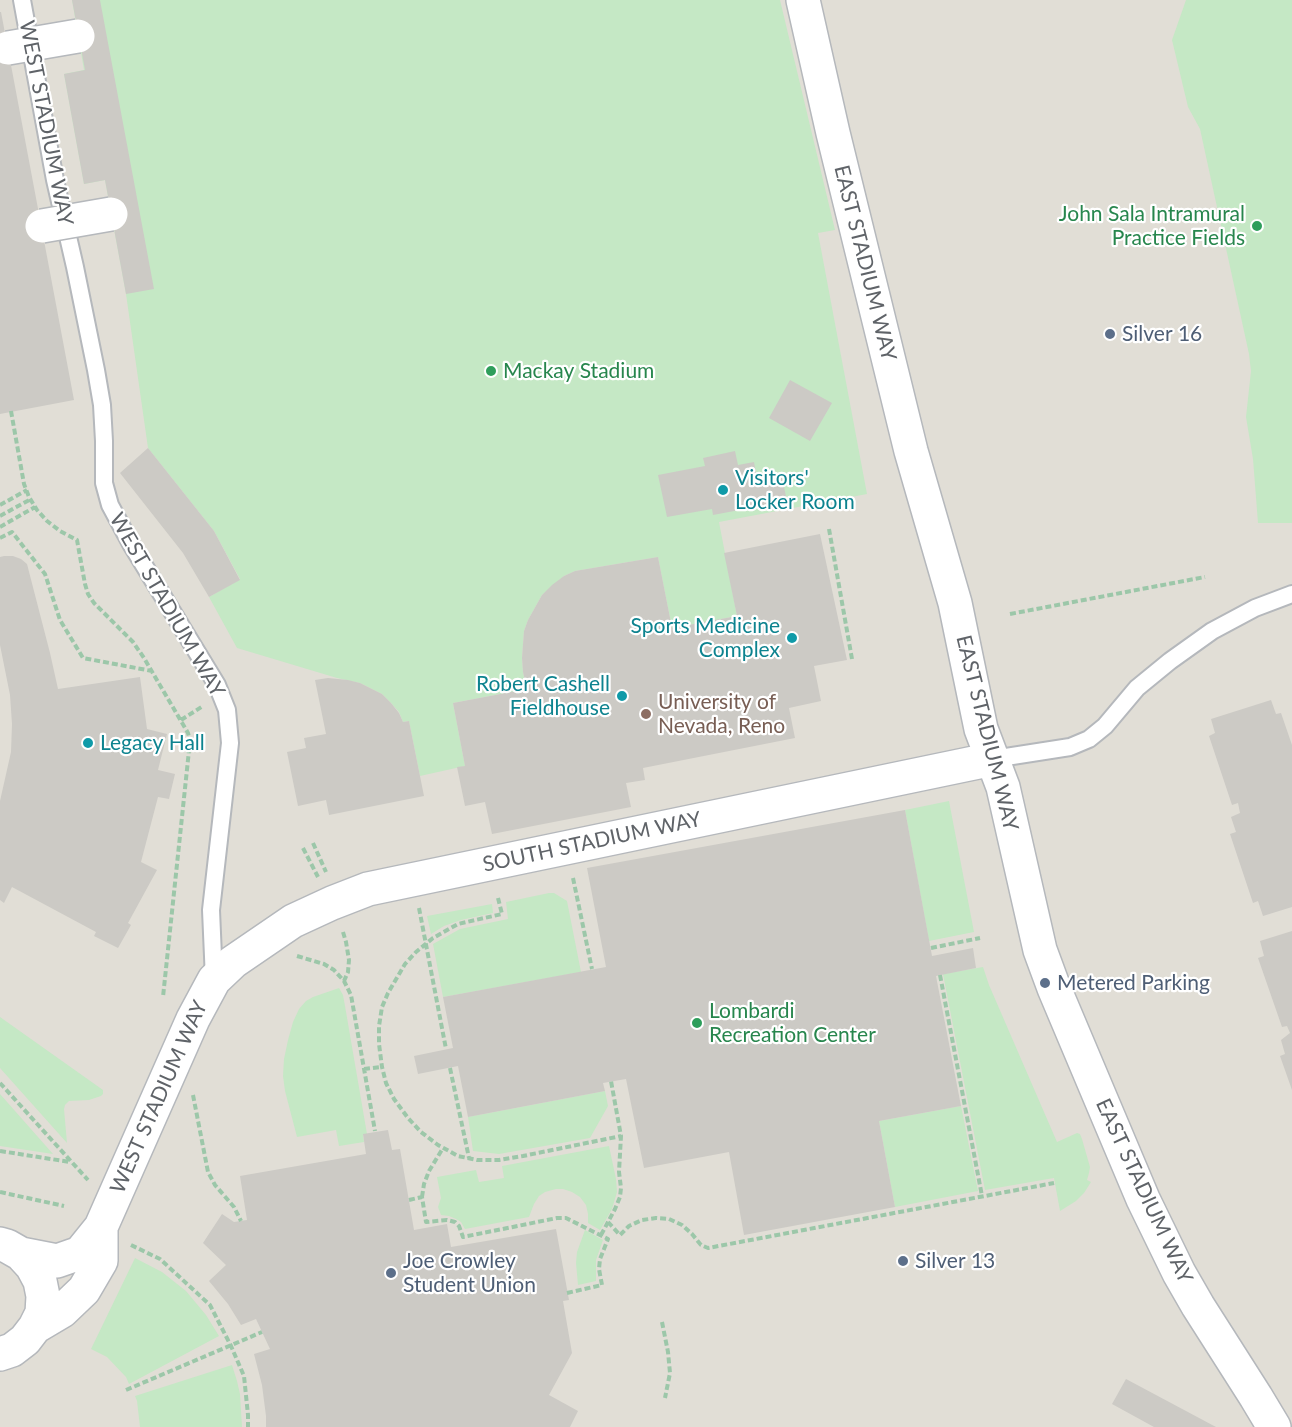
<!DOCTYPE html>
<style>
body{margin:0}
canvas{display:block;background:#f1efe8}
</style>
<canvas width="1292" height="1427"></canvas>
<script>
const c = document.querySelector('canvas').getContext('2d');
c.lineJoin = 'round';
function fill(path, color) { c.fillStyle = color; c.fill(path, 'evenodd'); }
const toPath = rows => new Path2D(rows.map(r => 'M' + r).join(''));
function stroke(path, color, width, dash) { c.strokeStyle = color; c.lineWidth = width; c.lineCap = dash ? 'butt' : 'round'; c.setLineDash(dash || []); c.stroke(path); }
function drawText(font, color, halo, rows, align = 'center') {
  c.font = font + ' Lato,sans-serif'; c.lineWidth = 4.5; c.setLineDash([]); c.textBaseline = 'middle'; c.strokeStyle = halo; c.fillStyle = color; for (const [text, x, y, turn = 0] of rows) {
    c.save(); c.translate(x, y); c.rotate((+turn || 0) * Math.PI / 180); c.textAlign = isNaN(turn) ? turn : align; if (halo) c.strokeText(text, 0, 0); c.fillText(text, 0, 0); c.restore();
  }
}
fill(toPath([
 [0,0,1292,0,1292,1427,0,1427]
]), '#e1ded6');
fill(toPath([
 [72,0,780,0,835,230,818,233,867,494,719,522,737,616,672,628,658,557,575,571,564,576,542,595,528,620,524,631,522,658,523,672,527,689,453,703,465,766,420,776,409,721,403,722,399,712,391,703,382,694,360,683,337,678,237,648,209,597,240,579,214,531,148,448,126,294,105,180,84,184,64,74,84,70],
 [1186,0,1292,0,1292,523,1258,523,1253,459,1246,417,1251,371,1249,354,1200,129,1188,107,1172,40],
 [949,801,974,932,929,941,905,810],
 [549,893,554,893,567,901,581,972,443,997,433,944,460,929,508,919,506,902],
 [492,904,493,913,461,920,444,926,431,934,427,916],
 [983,967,989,985,1057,1142,1077,1133,1080,1134,1082,1139,1090,1167,1089,1173,1087,1180,1091,1182,1084,1193,1076,1201,1060,1211,1054,1178,985,1190,943,974],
 [339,988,343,995,345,1006,367,1134,363,1135,364,1142,339,1146,336,1130,297,1137,285,1091,283,1076,284,1059,288,1040,293,1022,299,1009,306,1001,313,997],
 [0,1017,103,1090,103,1094,101,1096,89,1100,69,1101,65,1105,64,1109,67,1143,0,1068],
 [605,1091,608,1106,590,1138,499,1154,473,1151,468,1117],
 [0,1094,53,1154,0,1146],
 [961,1106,978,1191,895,1207,879,1121],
 [609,1146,616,1179,617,1192,612,1209,600,1230,588,1223,588,1214,586,1205,580,1197,572,1192,563,1189,556,1189,545,1192,539,1196,534,1204,529,1217,465,1229,461,1222,456,1219,449,1216,441,1215,438,1207,441,1198,437,1177,476,1170,479,1182,504,1178,502,1166],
 [585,1230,603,1240,596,1260,596,1281,578,1285,576,1263,577,1252],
 [135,1258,162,1272,186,1291,206,1315,219,1336,129,1384,126,1377,107,1357,91,1349],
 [232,1365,237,1381,240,1394,242,1427,140,1427,137,1401,135,1396]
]), '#c5e8c5');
fill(toPath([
 [72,0,100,0,154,289,126,294,105,180,84,184,64,74,85,70],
 [0,12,1,12,74,400,0,414],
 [790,380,832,403,810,441,769,418],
 [148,448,214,531,240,580,209,597,183,553,120,473],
 [735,451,738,465,754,462,757,478,781,473,787,501,713,515,712,509,667,517,658,475,705,466,703,458],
 [820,534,847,660,814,666,821,701,789,708,795,738,643,768,645,780,626,783,631,807,492,834,485,802,465,806,457,767,465,766,453,703,527,689,523,672,522,658,524,631,528,620,542,595,552,585,564,576,575,571,658,557,672,628,737,616,724,553],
 [4,556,13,556,21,559,27,564,50,653,58,689,140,677,147,729,167,734,158,770,175,774,169,799,158,797,141,862,157,870,128,923,131,925,118,948,94,936,96,932,12,887,4,903,0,900,0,801,11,752,12,724,10,695,0,645,0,557],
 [328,678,348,680,360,683,382,694,391,703,399,713,403,722,409,721,424,796,329,815,326,800,298,806,287,752,306,748,304,738,326,734,315,680],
 [1271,700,1276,714,1281,713,1292,745,1292,907,1263,916,1258,901,1253,903,1230,834,1236,832,1231,817,1240,813,1238,803,1232,805,1209,736,1215,733,1211,719],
 [905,810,932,956,973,948,976,968,936,976,961,1106,879,1121,895,1207,744,1235,729,1152,644,1168,626,1079,603,1083,605,1091,468,1117,458,1066,418,1074,414,1056,453,1048,443,997,606,967,587,868],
 [1292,931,1292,1090,1280,1056,1285,1054,1281,1040,1290,1033,1287,1026,1282,1027,1258,958,1264,956,1260,941],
 [388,1130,392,1150,400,1149,414,1230,447,1224,451,1247,556,1229,569,1300,563,1301,572,1353,549,1395,578,1411,570,1427,266,1427,266,1416,262,1385,254,1354,270,1349,256,1319,241,1325,228,1304,209,1281,226,1265,203,1243,222,1214,234,1222,247,1220,240,1176,366,1154,363,1134],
 [1126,1379,1216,1427,1154,1427,1112,1404]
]), '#cccac5');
const lane = toPath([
 [22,0,55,180,75,267,96,370,102,405,104,441,104,483,110,505,131,544,217,685,227,710,230,743,211,910,214,980],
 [993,759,1070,747,1089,739,1105,726,1137,688,1170,661,1212,631,1255,608,1292,594]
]);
const street = toPath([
 [803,0,833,133,911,451,955,603,981,729,1003,787,1040,950,1054,988,1143,1199,1179,1273,1198,1306,1256,1397,1274,1427],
 [0,1244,7,1246,21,1254,32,1266,40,1281,43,1296,42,1313,35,1327,25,1340,12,1350,0,1354],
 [21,1254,57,1261,80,1253,101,1227,193,1019,214,980,233,962,293,921,332,903,368,889,993,759],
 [35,1327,62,1311,84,1290,101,1261,101,1229]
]);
stroke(lane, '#b5b8bc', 20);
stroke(street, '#b5b8bc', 36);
stroke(toPath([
 [11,411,24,484,29,497,37,510,47,521,60,531,77,540,85,584,88,594,94,603,133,642,144,658,188,733,190,741,163,997],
 [0,505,27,490],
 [0,516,31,499],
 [0,527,35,507],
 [829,529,852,659],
 [0,538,12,532,45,574,60,620,83,658,152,671],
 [1010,614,1205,577],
 [181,720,203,706],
 [313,843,326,872],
 [303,848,318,877],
 [573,878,592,969],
 [498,898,502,914,458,924,433,938,416,952,405,964,388,993,382,1007,379,1026,379,1044,382,1067,386,1083,394,1099,408,1118,421,1132,438,1145,458,1156,477,1160,499,1160,523,1156,621,1136],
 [419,908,446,1049],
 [343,932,346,942,349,960,348,972,344,981],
 [931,948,980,938],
 [297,956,324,964,334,970,344,981,351,995,375,1131],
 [940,975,982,1196],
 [450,1068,469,1158],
 [364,1069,382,1067],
 [0,1083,88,1180],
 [193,1095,208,1172,215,1185,234,1207,241,1221],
 [0,1151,70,1162],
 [0,1192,64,1206],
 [422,1197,424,1184,429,1171,443,1148],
 [409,1200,422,1197,426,1222,447,1220,455,1222,459,1226,463,1237,557,1218,566,1218,608,1239,600,1259,599,1269,602,1285,567,1293],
 [608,1222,620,1235,629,1226,642,1220,656,1218,669,1219,682,1225,692,1234,701,1245,708,1248,1054,1183],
 [601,1235,615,1209,620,1197,621,1188,619,1172,621,1136,611,1081],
 [131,1245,160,1259,210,1305,231,1346,244,1376,248,1415,248,1427],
 [662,1322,668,1352,670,1373,665,1398],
 [126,1390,262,1332]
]), '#9cc7a9', 4, [6, 3]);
stroke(lane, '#fff', 16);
stroke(street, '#fff', 33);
const streetBridge = toPath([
 [8,48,78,36],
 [42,226,111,214]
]);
stroke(streetBridge, '#b5b8bc', 36, []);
stroke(streetBridge, '#fff', 33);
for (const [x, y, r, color] of [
 [1257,226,6,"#2e9e5b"],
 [1110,334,6,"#5c6f8a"],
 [491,371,6,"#2e9e5b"],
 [723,490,6,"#0f9aa8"],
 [792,638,6,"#0f9aa8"],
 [622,696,6,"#0f9aa8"],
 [646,714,6,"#8d6e63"],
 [88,743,6,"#0f9aa8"],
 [1045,983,6,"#5c6f8a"],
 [697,1023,6,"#2e9e5b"],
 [903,1261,6,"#5c6f8a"],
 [391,1273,6,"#5c6f8a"]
]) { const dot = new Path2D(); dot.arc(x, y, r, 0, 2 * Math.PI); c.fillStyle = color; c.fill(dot); stroke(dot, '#fff', 2); }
drawText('21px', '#5f6368', '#fff', [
 ["WEST STADIUM WAY",46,123,79],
 ["EAST STADIUM WAY",865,263,76],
 ["WEST STADIUM WAY",167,605,60],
 ["EAST STADIUM WAY",987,733,76],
 ["SOUTH STADIUM WAY",592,842,-12],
 ["WEST STADIUM WAY",159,1097,-66],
 ["EAST STADIUM WAY",1144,1191,65]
]);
drawText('21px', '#27864d', '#fff', [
 ["John Sala Intramural",1245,214,"right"],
 ["Practice Fields",1245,238,"right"],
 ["Mackay Stadium",503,371],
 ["Lombardi",709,1011],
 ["Recreation Center",709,1035]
], 'left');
drawText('21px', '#4e5e75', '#fff', [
 ["Silver 16",1122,334],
 ["Metered Parking",1057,983],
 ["Joe Crowley",403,1261],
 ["Student Union",403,1285],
 ["Silver 13",915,1261]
], 'left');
drawText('21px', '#0d838f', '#fff', [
 ["Visitors'",735,478],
 ["Locker Room",735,502],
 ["Sports Medicine",780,626,"right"],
 ["Complex",780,650,"right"],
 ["Robert Cashell",610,684,"right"],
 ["Fieldhouse",610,708,"right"],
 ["Legacy Hall",100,743]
], 'left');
drawText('21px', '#785e54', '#fff', [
 ["University of",658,702],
 ["Nevada, Reno",658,726]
], 'left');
</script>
